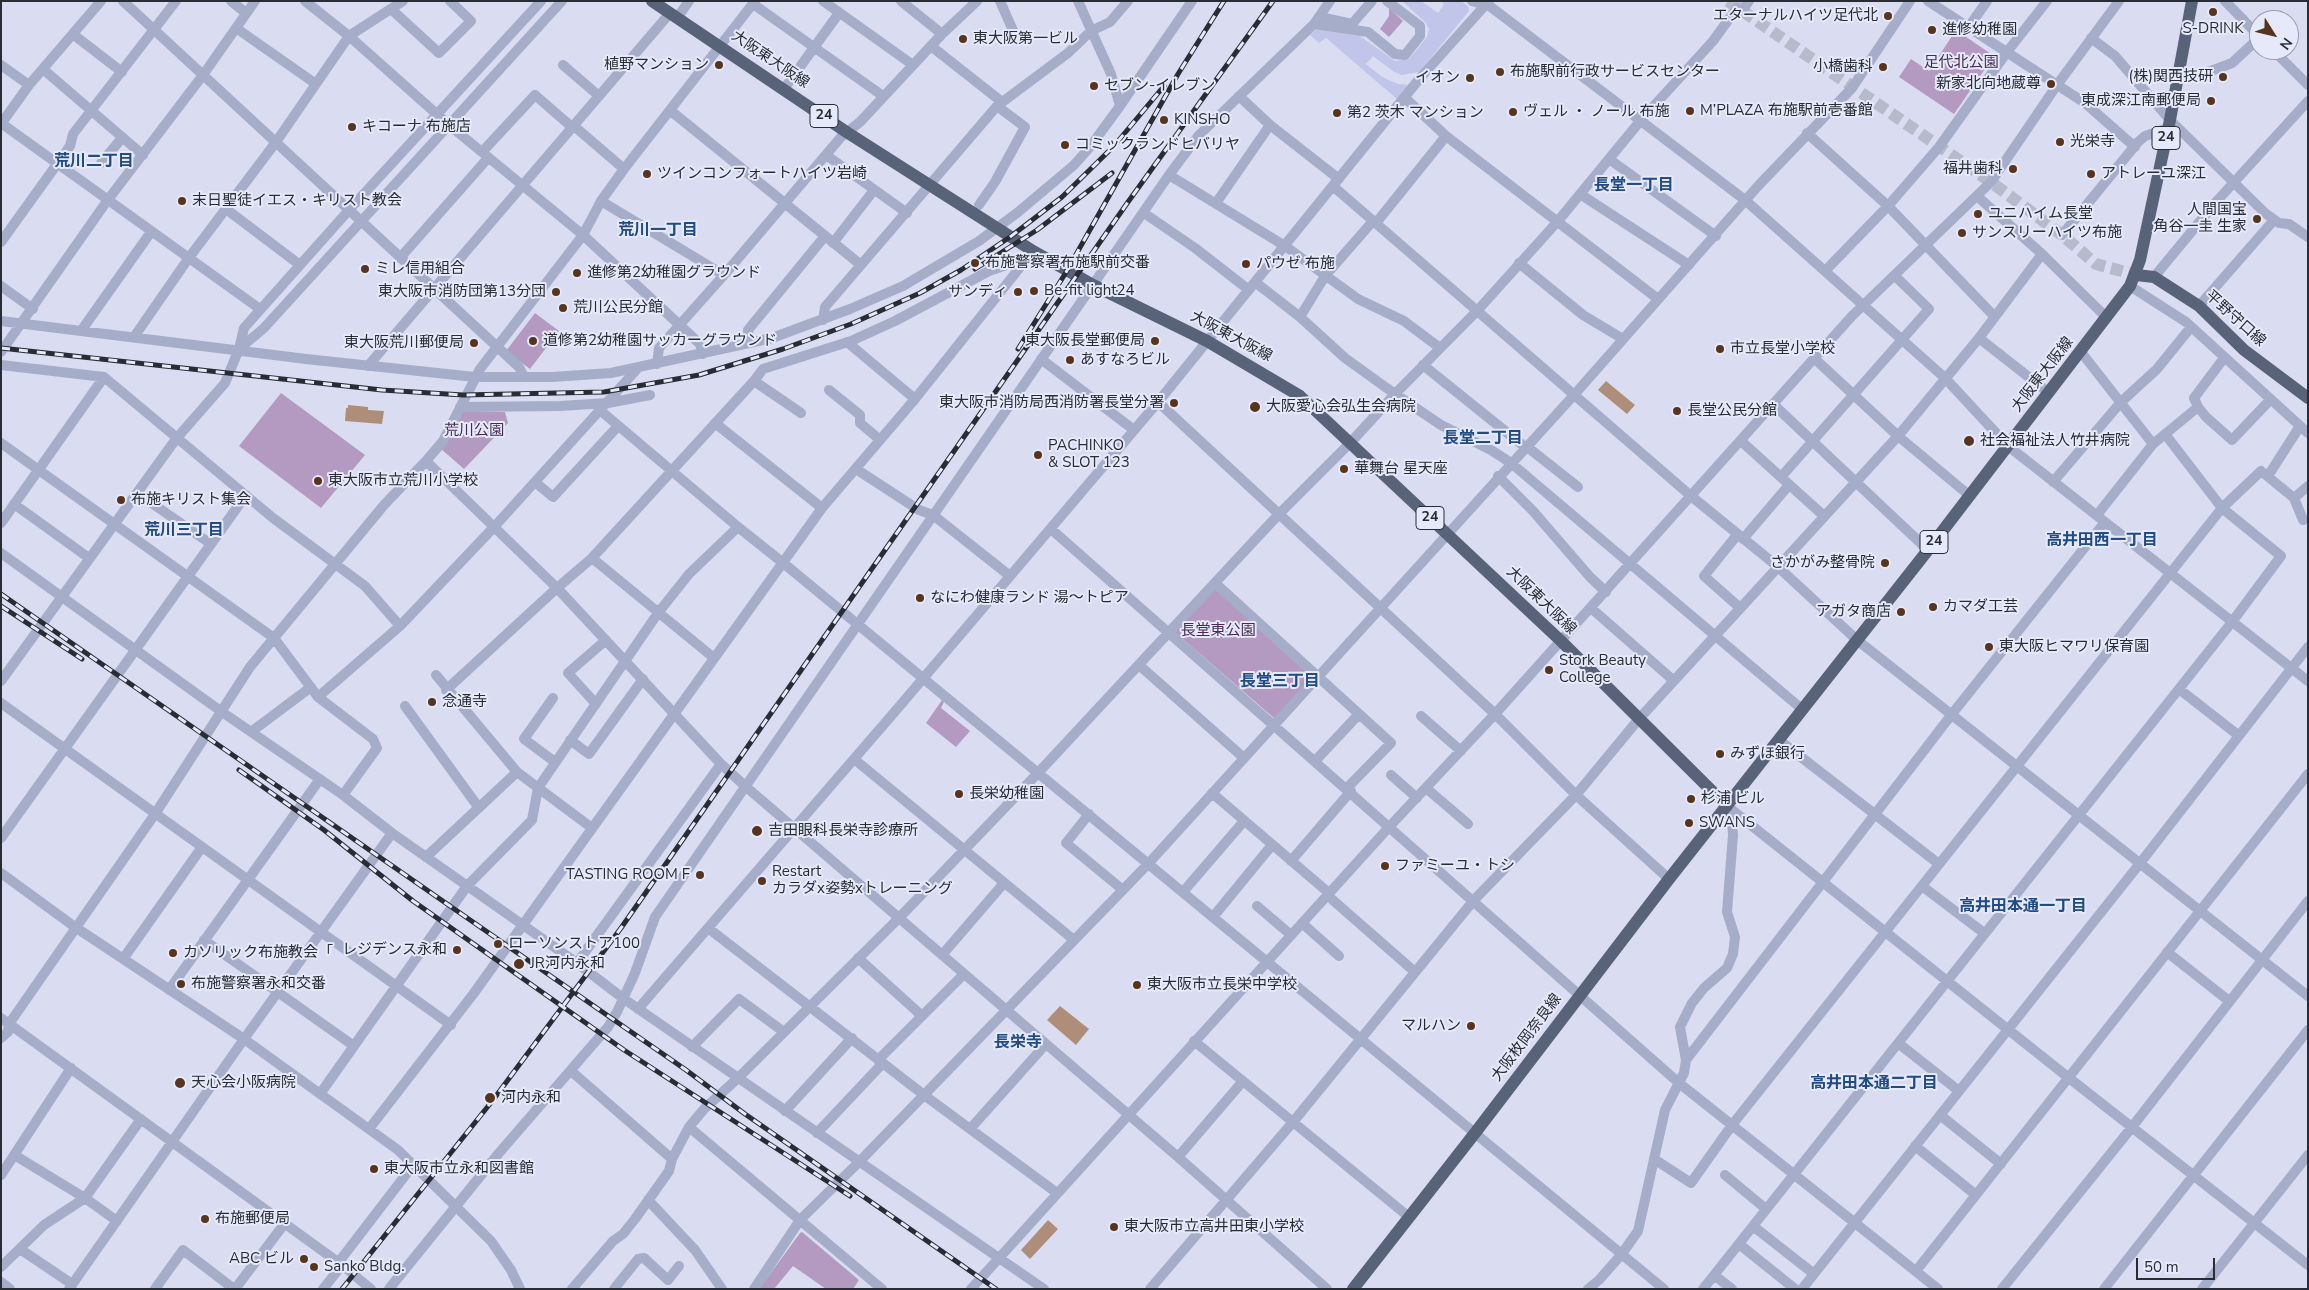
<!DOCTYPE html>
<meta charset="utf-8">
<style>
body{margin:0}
#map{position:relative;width:2309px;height:1290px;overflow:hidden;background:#daddf1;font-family:"Nunito Sans",sans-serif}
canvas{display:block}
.frame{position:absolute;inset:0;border:2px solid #272c35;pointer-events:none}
.north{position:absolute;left:2249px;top:10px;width:50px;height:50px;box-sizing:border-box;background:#e6e9f9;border:1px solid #9a9dab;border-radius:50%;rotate:126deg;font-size:14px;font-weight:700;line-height:20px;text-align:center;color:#272c35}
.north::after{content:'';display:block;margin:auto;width:18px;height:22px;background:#57341d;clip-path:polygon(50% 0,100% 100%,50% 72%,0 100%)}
.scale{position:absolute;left:2136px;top:1258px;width:79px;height:22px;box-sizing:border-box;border:2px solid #272c35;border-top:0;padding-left:6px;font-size:15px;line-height:18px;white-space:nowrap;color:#272c35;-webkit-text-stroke:4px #e6e9f9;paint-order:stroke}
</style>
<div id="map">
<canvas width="2309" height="1290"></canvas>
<div class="frame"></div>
<div class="north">N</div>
<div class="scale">50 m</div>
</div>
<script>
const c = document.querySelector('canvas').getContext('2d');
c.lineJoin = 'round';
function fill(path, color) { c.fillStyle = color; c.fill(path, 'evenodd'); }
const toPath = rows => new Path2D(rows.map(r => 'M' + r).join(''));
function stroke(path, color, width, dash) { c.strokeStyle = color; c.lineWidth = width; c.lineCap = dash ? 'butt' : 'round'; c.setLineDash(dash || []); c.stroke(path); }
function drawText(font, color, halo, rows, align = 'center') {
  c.font = font + ' "Nunito Sans","Noto Sans JP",sans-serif'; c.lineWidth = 4; c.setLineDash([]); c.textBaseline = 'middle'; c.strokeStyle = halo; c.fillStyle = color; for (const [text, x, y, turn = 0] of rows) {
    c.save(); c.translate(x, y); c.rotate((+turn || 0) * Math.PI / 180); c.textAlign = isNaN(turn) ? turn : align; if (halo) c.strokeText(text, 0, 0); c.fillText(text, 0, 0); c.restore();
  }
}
fill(toPath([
 [1389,8,1403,21,1389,37,1380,29,1389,16],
 [1956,30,1994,56,1954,114,1899,77,1911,59,1929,71],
 [535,313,559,331,530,369,506,351],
 [281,393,365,455,321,508,239,446],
 [462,411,505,412,508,423,464,469,440,448],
 [1216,588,1312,677,1275,719,1175,632],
 [942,700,944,702,941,708,970,731,956,747,926,723],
 [802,1232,859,1280,853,1289,826,1289,793,1266,774,1289,759,1289,800,1233]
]), '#b49ac0');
fill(toPath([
 [1402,1,1421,1,1438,13,1444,4,1441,1,1461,1,1468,6,1469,11,1419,72,1402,75,1394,72,1373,56,1366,64,1382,77,1398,84,1410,85,1398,100,1326,38,1319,43,1310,35,1317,29,1360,36,1395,61,1409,59,1427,37,1429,29,1426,23]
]), '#c1c5ea');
fill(toPath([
 [1606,381,1635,405,1627,414,1598,390],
 [348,405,368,407,368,410,384,411,382,424,345,421,346,408,348,408],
 [1060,1006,1089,1029,1076,1045,1047,1020],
 [1048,1220,1058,1229,1030,1259,1021,1250]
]), '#ae8d79');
stroke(toPath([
 [1728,1,1991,182,2062,235,2096,264,2136,275]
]), '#b6bacb', 12, [12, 6]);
stroke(toPath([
 [123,1,519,367,524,377],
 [231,1,246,13],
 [305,1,349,36,449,125,583,235,700,344,703,354],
 [823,1,913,65],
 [901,1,942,34],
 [1000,1,1015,35],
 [1078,1,1111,74,1120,106],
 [1472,1,1485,5],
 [1483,1,1745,200,1945,378,2008,446,2308,681],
 [1928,1,2085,103,2135,147],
 [2225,1,2259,36],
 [753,4,883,96],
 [391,9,439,53,471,21,450,1],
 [1742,11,1749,1],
 [1320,17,1352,24,1372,1],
 [677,18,689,1],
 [1314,24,1368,32,1395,54,1405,55,1420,36,1420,26,1387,1],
 [236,28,316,84],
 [1968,28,1987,1],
 [74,35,122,72],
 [2091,38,2115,56,2170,120,2265,213,2279,223,2289,224,2308,237],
 [931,46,1002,102],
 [2273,50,2308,85],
 [1,65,29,85],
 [563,65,599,96],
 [44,70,143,155],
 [2178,74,2195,77,2232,63,2259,38],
 [784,89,839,13],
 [1239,96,1270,125,1339,179],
 [1405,98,1446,136,1658,299],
 [671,111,861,265],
 [1,123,260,309],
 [1,124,29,85,101,1],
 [574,126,624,169],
 [1807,133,1888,206,1995,317],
 [482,152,535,95,573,128],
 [826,155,907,213],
 [1609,159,1716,236],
 [101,163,122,138],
 [1169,175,1285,246,1358,299,1404,321,1440,348],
 [1334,187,1691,496,1777,566,1857,640,2308,996],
 [1580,194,1689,265],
 [1977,196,2042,254,2107,318],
 [601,201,724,275],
 [1216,203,1270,125],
 [979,205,995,182,1025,127,997,106],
 [226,209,300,265],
 [1144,213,1195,248,1249,290],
 [1376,223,1446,136],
 [2062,235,2138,142,2145,136,2168,128],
 [1,242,70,146,73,134,176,1],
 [833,243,874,190],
 [400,258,488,158],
 [1519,263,1583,315,1623,339],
 [1825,271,1888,206,1939,147,2007,52,2047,1],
 [2154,277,2216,202,2308,101],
 [1255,282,1300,317,1345,358,1395,394,1441,425,1491,450,1511,463,1803,710],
 [1,286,33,309],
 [2130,286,2186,322,2308,433],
 [2199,306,2274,220],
 [1300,317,1325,276,1373,221],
 [823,320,825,307,997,106,1068,53,1091,31,1110,22,1128,1],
 [1,321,306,359,475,377,552,377,611,373,772,338,850,309,903,286,979,241,1017,213,1074,165,1090,147,1120,106,1192,1],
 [81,331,151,232],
 [134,337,188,259,276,142,349,36,403,1],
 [1979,338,2049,393],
 [847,342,915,399],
 [749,343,748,330,825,236],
 [239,349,264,328,562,1],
 [1,352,107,201,203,75,255,1],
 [2081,352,2153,444],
 [1041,359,1134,430],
 [1815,359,1898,436,1970,496],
 [657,364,659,348,724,275,841,137,860,122,942,34,977,1],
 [1,365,104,377,273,518,365,586,400,626],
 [1423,365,1525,447],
 [368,366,670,13],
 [754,381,801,413],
 [829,390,860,415,860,423,879,439],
 [1158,402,1495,714,1576,795,1669,879],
 [1774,405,1928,550],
 [460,407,560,406,608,403,650,395],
 [2198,407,2206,417,2232,440,2270,400],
 [601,411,738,527,782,562,1664,1289],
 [715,423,822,508],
 [1741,441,1824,516],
 [1,443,274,638,318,697,373,739,377,748,343,795],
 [1526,446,1578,487],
 [426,461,557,588,721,764,745,786,1178,1157,1327,1289],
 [856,469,919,510,933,515,1010,576],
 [1498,476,1533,511,1590,577,1606,592],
 [2268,476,2300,426],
 [1781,477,1929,309,1895,276],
 [535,482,553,497,618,426],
 [2053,482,2121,402,2157,369,2191,327],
 [137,493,211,544],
 [2294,498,2308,486],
 [14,504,89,558],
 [2097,515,2153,444,2198,407,2194,398,2224,358],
 [1,523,104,377],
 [1051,529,1679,1083,1938,1289],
 [1737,535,1704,576,1739,607],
 [1743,539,1789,485],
 [1,553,222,712,343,795,392,833,577,963,624,999,1044,1289],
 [592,558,714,658],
 [1215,583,1391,743,1347,788],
 [1591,608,1673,680],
 [1139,665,1244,758],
 [436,675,517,772,592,828],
 [1,681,176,439,225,383,239,349,244,328,349,210,541,1],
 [2179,689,2238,735],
 [446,690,557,588,592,558,754,381,763,369,851,341,895,321,989,271,1027,258],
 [318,697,400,626,495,526,638,368],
 [553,698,524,739,555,762],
 [1,703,451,1025],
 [596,704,568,673,606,640],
 [405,706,479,808],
 [1421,716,1461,751],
 [251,732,311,687],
 [570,740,589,754,643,679],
 [1779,740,1939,864],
 [854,759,1074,940],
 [1316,760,1359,714],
 [1391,775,1417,798],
 [1426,788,1468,824],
 [1212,793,1329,893],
 [1727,806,2069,1078,2308,1265],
 [1089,814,1066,843,1123,890],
 [1,838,246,495],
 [426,857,517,772],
 [1291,861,1351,791],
 [1,873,75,927,244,1039,398,1150,491,1241,511,1270,520,1289],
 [1922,886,1984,933],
 [1183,892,1244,821],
 [1327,895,1415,972],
 [1257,906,1291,935],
 [1213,917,1272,845],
 [1302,923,1339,956],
 [708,928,924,1095,1057,1193],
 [204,940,354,1046],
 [2167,952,2229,1001],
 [942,955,1004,883],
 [858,958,921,1015],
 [123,959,202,847],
 [577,963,721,764],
 [169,990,320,779],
 [638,1009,898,708,1158,402,1420,78,1489,1],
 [1,1018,342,1265,371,1289],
 [1,1038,8,1032,9,1024,155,814,250,667,384,505,426,461,443,441,480,369,583,235,601,201,624,169,755,1],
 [1194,1041,1409,1217],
 [1898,1043,1959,1091],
 [692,1047,739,999,784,1032],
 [878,1060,964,974],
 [1686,1060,1952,714,2105,522],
 [571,1071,672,1159],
 [320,1094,467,886,532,820,538,788,658,613,689,574,738,527],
 [785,1111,852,1038],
 [1940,1115,2001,1164],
 [689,1127,882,1289],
 [369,1129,474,993,822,508,915,399,1033,251],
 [970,1129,1046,1044],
 [817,1133,883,1063],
 [1915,1146,1976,1195],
 [16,1156,85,1198,117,1221],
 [1178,1157,1243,1081],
 [1654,1159,1691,1183,1732,1125,2222,508,2165,434],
 [1,1175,71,1068],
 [1725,1175,1766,1209],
 [648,1200,695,1250,722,1289],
 [1753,1226,1814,1274],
 [1739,1244,1795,1289],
 [20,1249,72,1284],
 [338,1263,414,1164],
 [1,1267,44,1225,85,1198,141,1119],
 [1916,1271,2308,774],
 [1714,1275,1732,1289],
 [1,1282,10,1289],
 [69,1289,244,1039,392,833],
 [155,1289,183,1250,234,1289],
 [235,1289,285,1223],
 [323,1289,342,1265],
 [389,1289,499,1153,608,1027,617,1012,635,973,655,917,1169,175,1199,135,1314,24,1330,1],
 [572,1289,613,1241,623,1234,635,1219,669,1171,672,1159,689,1127,704,1109,737,1079,899,918,1038,773,1279,514,1351,442,1395,394,1477,311,1558,221,1641,120,1713,41,1737,8],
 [614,1289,638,1259,644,1258,668,1280,679,1266],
 [754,1289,800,1220,859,1162,1148,864,1574,395,1758,186,1852,88,1910,1],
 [971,1289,1390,826,1495,714,1852,316,1991,182,2057,85,2119,1],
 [1150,1289,1293,1122,1474,900,1576,795,1638,720,1898,436,1979,338,2042,254],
 [1588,1289,1599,1280,1621,1255,1638,1231,1665,1110,1684,1073,1686,1060,1680,1027,1692,1003,1704,988,1727,968,1733,954,1735,937,1727,912,1733,835,1732,822,1727,807],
 [1703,1289,2232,622,2281,556,2222,508,2261,471,2294,498,2303,520],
 [1802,1289,2141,862,2308,647],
 [2002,1289,2132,1127,2308,901],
 [2104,1289,2308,1030],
 [2202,1289,2308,1155]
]), '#a6adc9', 10);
stroke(toPath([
 [652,1,848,133,1033,251,1093,285,1207,341,1300,396,1561,641,1727,806],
 [2136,275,2154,277,2199,306,2244,350,2308,398],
 [1353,1289,1475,1133,1669,879,1928,550,2130,286,2140,260,2170,120,2192,1]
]), '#586278', 12);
const rail = toPath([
 [975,269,1037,230,1112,173],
 [1,348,382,390,463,395,604,392,699,375,783,349,851,324,920,293,961,270,1010,237,1062,197,1114,146,1164,86],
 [1018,349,1065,274,1178,74,1224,1],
 [1,594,686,1070,745,1114,996,1289],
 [1,606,82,659],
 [239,770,324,830,413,901,624,1050,850,1196],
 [342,1289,493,1100,621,928,1128,202,1273,1]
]);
stroke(rail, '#272c35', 5);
stroke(rail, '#e6e9f9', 3, [9]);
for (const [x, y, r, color] of [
 [2213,12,5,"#57341d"],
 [1888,16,5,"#57341d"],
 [1932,30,5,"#57341d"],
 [963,39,5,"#57341d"],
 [719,65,5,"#57341d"],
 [1883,67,5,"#57341d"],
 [1500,72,5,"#57341d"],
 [2223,77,5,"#57341d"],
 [1470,78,5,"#57341d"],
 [2051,84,5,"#57341d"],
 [1094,86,5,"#57341d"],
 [2211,101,5,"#57341d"],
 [1690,111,5,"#57341d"],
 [1513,112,5,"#57341d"],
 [1337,113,5,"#57341d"],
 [1164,120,5,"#57341d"],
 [352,127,5,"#57341d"],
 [2060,142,5,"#57341d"],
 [1065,145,5,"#57341d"],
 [2013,169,5,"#57341d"],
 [647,174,5,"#57341d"],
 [2091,174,5,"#57341d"],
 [182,201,5,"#57341d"],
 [1978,214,5,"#57341d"],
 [2257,219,5,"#57341d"],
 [1962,233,5,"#57341d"],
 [975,263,5,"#57341d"],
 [1246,264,5,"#57341d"],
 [365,269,5,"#57341d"],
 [577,273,5,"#57341d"],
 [1034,291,5,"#57341d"],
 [556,292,5,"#57341d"],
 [1018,292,5,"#57341d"],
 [563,308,5,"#57341d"],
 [533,341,5,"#57341d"],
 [1155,341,5,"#57341d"],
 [474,343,5,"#57341d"],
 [1720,349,5,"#57341d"],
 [1070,360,5,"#57341d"],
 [1174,403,5,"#57341d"],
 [1255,407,6,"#57341d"],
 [1677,411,5,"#57341d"],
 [1969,441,6,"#57341d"],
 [1038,455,5,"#57341d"],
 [1344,469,5,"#57341d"],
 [318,481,5,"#57341d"],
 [121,500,5,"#57341d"],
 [1885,563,5,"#57341d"],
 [920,598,5,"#57341d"],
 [1933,607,5,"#57341d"],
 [1901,612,5,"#57341d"],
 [1989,647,5,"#57341d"],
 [1549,670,5,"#57341d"],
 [432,702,5,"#57341d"],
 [1720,754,5,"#57341d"],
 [959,794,5,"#57341d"],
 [1691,799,5,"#57341d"],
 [1689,823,5,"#57341d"],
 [757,831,6,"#57341d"],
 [1385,866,5,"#57341d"],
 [700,875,5,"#57341d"],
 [762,881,5,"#57341d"],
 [498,944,5,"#57341d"],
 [457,950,5,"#57341d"],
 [173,953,5,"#57341d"],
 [519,964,6,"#57341d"],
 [181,984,5,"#57341d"],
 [1137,985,5,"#57341d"],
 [1471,1026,5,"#57341d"],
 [180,1083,6,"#57341d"],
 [490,1098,6,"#57341d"],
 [374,1169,5,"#57341d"],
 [205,1219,5,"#57341d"],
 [1114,1227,5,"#57341d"],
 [304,1259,5,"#57341d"],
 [314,1267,5,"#57341d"]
]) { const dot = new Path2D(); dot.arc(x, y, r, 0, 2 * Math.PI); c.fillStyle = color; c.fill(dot); stroke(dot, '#e6e9f9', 2); }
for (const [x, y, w] of [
 [824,116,28],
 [2166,138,28],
 [1430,518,28],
 [1934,542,28]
]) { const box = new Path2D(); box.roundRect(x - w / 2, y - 11.5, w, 23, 4); c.fillStyle = '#e6e9f9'; c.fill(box); stroke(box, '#272c35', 1); }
drawText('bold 14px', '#272c35', null, [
 ["24",824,116],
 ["24",2166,138],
 ["24",1430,518],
 ["24",1934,542]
]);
drawText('15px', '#272c35', '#e6e9f9', [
 ["エターナルハイツ足代北",1878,16,"right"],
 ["S-DRINK",2213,29,"center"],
 ["進修幼稚園",1942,30],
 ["東大阪第一ビル",973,39],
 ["植野マンション",709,65,"right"],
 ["小橋歯科",1873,67,"right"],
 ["布施駅前行政サービスセンター",1510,72],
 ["(株)関西技研",2213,77,"right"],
 ["イオン",1460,78,"right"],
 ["新家北向地蔵尊",2041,84,"right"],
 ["セブン-イレブン",1104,86],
 ["東成深江南郵便局",2201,101,"right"],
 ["M’PLAZA 布施駅前壱番館",1700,111],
 ["ヴェル ・ ノール 布施",1523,112],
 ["第2 茨木 マンション",1347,113],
 ["KINSHO",1174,120],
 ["キコーナ 布施店",362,127],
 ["光栄寺",2070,142],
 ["コミックランドヒバリヤ",1075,145],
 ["福井歯科",2003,169,"right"],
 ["ツインコンフォートハイツ岩崎",657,174],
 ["アトレーユ深江",2101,174],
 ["末日聖徒イエス・キリスト教会",192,201],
 ["人間国宝",2247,210,"right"],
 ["角谷一圭 生家",2247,227,"right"],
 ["ユニハイム長堂",1988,214],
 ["サンスリーハイツ布施",1972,233],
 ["布施警察署布施駅前交番",985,263],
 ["パウゼ 布施",1256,264],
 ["ミレ信用組合",375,269],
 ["進修第2幼稚園グラウンド",587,273],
 ["Be-fit light24",1044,291],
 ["東大阪市消防団第13分団",546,292,"right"],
 ["サンディ",1008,292,"right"],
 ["荒川公民分館",573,308],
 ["道修第2幼稚園サッカーグラウンド",543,341],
 ["東大阪長堂郵便局",1145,341,"right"],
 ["東大阪荒川郵便局",464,343,"right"],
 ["市立長堂小学校",1730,349],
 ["あすなろビル",1080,360],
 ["東大阪市消防局西消防署長堂分署",1164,403,"right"],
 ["大阪愛心会弘生会病院",1266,407],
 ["長堂公民分館",1687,411],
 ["社会福祉法人竹井病院",1980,441],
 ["PACHINKO",1048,446],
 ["& SLOT 123",1048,463],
 ["華舞台 星天座",1354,469],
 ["東大阪市立荒川小学校",328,481],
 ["布施キリスト集会",131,500],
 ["さかがみ整骨院",1875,563,"right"],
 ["なにわ健康ランド 湯～トピア",930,598],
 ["カマダ工芸",1943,607],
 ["アガタ商店",1891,612,"right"],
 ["東大阪ヒマワリ保育園",1999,647],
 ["Stork Beauty",1559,661],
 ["College",1559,678],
 ["念通寺",442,702],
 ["みずほ銀行",1730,754],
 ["長栄幼稚園",969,794],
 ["杉浦 ビル",1701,799],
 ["SWANS",1699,823],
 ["吉田眼科長栄寺診療所",768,831],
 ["ファミーユ・トシ",1395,866],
 ["Restart",772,872],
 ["カラダx姿勢xトレーニング",772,889],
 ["TASTING ROOM F",690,875,"right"],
 ["ローソンストア100",508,944],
 ["レジデンス永和",447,950,"right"],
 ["カソリック布施教会「",183,953],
 ["JR河内永和",530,964],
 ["布施警察署永和交番",191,984],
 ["東大阪市立長栄中学校",1147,985],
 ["マルハン",1461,1026,"right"],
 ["天心会小阪病院",191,1083],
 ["河内永和",501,1098],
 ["東大阪市立永和図書館",384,1169],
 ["布施郵便局",215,1219],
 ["東大阪市立高井田東小学校",1124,1227],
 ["ABC ビル",294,1259,"right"],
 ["Sanko Bldg.",324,1267]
], 'left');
drawText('15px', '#272c35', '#e6e9f9', [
 ["大阪東大阪線",770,60,34],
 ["平野守口線",2235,319,42],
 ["大阪東大阪線",1231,337,28],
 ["大阪東大阪線",2043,375,-52],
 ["大阪東大阪線",1541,601,44],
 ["大阪枚岡奈良線",1527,1038,-53]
]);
drawText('15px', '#472b54', '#e6e9f9', [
 ["足代北公園",1961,63],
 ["荒川公園",474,431],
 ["長堂東公園",1218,631]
]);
drawText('bold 16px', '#204b84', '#e6e9f9', [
 ["荒川二丁目",94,162],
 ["長堂一丁目",1634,186],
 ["荒川一丁目",658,231],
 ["長堂二丁目",1483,439],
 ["荒川三丁目",184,531],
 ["高井田西一丁目",2102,541],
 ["長堂三丁目",1280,682],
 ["高井田本通一丁目",2023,907],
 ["長栄寺",1018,1043],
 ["高井田本通二丁目",1874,1084]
]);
</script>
